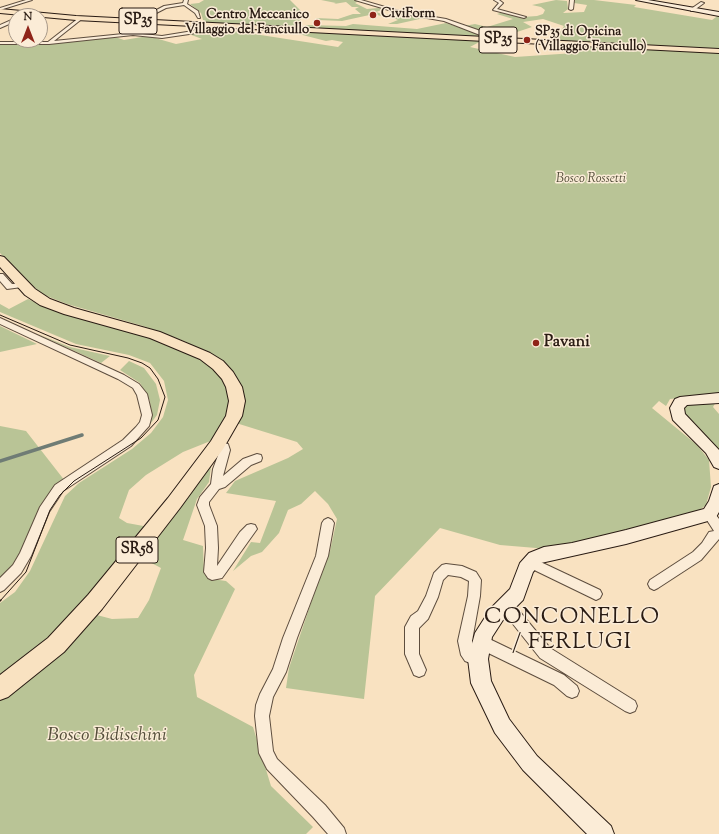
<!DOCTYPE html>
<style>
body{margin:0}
#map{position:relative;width:719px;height:834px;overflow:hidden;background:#f9e2c1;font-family:"Sorts Mill Goudy",serif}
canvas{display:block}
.north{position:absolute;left:8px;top:8px;width:40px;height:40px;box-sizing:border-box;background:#fbecd7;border:1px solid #a79889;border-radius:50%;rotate:0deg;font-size:11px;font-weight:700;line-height:16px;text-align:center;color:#291b13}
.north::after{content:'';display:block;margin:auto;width:14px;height:18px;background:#8f2418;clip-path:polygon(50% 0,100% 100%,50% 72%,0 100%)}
</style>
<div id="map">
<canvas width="719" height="834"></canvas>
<div class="north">N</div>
</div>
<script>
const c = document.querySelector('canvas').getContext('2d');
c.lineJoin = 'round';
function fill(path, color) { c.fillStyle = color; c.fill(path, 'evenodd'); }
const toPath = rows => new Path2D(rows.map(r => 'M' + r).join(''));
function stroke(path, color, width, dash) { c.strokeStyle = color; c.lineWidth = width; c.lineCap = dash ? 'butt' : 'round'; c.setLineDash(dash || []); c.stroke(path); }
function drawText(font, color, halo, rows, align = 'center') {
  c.font = font + ' "Sorts Mill Goudy",serif'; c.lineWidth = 3; c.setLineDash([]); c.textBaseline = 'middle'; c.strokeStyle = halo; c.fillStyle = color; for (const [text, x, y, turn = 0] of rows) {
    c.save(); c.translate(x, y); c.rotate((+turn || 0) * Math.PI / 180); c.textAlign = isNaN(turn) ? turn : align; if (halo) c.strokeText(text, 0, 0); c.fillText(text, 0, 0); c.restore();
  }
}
fill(toPath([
 [204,0,290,0,307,17,302,18,294,28,207,23,203,20,201,13,190,4,199,3],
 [321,0,354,0,359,1,355,3,367,9,378,8,384,9,376,12,385,15,393,13,396,14,394,16,403,18,408,15,424,18,397,24,388,24,398,20,387,15,381,16,374,14,342,21,318,20,316,18,338,19,353,14,361,14,355,9,359,7,352,7,346,2,334,4,336,3],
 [556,0,567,1,568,9,563,13,584,12,587,5,574,3,574,0,594,0,636,5,634,7,712,20,719,15,719,49,557,41,557,37,564,26,543,19,523,22,532,27,514,33,501,28,485,32,464,26,475,24,487,27,513,19,497,14,503,12,523,17,537,16,543,14,545,10,541,7,532,5],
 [446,23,490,38,307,28,305,27,306,25,346,26,353,24,417,29],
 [209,27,338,47,343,42,332,40,326,41,283,30,483,40,470,47,515,57,575,53,574,44,719,52,719,394,670,399,666,406,659,401,652,408,697,445,709,460,711,487,706,505,693,515,548,549,500,545,440,528,375,596,364,699,286,688,289,668,313,597,330,551,337,519,328,504,315,491,301,504,288,510,279,533,262,552,251,556,233,571,251,542,260,543,276,501,226,493,235,481,288,458,303,449,297,442,236,423,242,392,237,378,228,366,210,354,184,341,143,326,67,304,44,295,22,277,0,253,0,44,48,44,98,38,115,37,124,40,148,36,176,44,202,39,189,34],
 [28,299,47,308,156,339,206,361,221,375,229,389,230,402,225,423,213,440,183,452,146,475,129,490,119,518,127,523,149,527,89,601,0,682,0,603,15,592,30,571,65,496,79,483,132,449,151,433,163,417,168,400,164,381,150,363,129,355,76,344,0,312,0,304,9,309],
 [0,326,37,344,0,352],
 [35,333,70,347,110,356,101,363],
 [129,361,144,368,156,384,160,400,157,415,145,431,151,417,150,401,140,383,120,370],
 [717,400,713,407,719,414,719,453,689,425,681,408,688,403],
 [0,426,26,431,65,481,21,552,9,571,0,580],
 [212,459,209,482,197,499,183,540,203,546,204,574,212,579,226,581,235,589,194,675,197,697,253,727,271,786,313,827,306,834,0,834,0,698,93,614,112,619,138,618,149,600,161,568,142,558]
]), '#b9c496');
stroke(toPath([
 [0,461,82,435]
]), '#6f7c75', 3.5);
const street = toPath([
 [26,0,32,0,0,10,0,8,26,0],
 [184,0,188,0,187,4,198,11,200,18,198,18,195,13,184,5,166,8,139,22,136,21,164,6,183,3,184,0],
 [355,0,361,0,399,11,446,19,495,36,497,39,493,40,444,21,399,13,355,0],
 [494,0,499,0,503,3,497,9,526,17,524,18,493,10,499,3,494,0],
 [570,0,574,0,573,9,571,10,569,9,570,0],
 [701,2,704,3,693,11,691,11,691,9,701,2],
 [80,17,83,18,54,41,133,33,162,36,193,31,205,24,208,25,196,33,162,38,133,35,49,44,0,44,0,42,48,42,80,17],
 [16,18,16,21,0,28,0,25,16,18],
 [0,274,3,274,12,284,22,283,26,285,22,287,7,289,0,281,0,274],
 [0,318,124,375,139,384,147,394,152,415,149,426,131,446,63,491,49,512,31,556,21,573,4,590,0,592,0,578,13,565,20,553,40,507,55,485,123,440,136,427,140,422,142,415,137,395,133,388,118,379,0,324,0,318],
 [217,441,228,444,230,450,223,476,243,459,257,454,261,455,262,458,261,461,251,465,225,487,219,489,209,502,209,505,217,526,218,548,217,566,240,532,247,525,251,524,255,525,257,529,222,578,212,580,208,578,204,572,206,548,205,526,197,505,200,497,211,484,213,469,220,450,213,448,212,445,213,442,217,441],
 [709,509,713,511,719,519,719,539,701,560,658,588,654,590,650,588,648,584,650,580,693,552,702,543,709,532,714,531,703,514,705,511,709,509],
 [328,518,332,520,334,523,328,556,297,638,286,672,273,697,269,716,273,751,277,759,325,805,344,828,346,834,328,834,313,817,267,769,259,753,255,716,256,705,260,694,273,669,283,638,316,556,322,523,324,520,328,518],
 [530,557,600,590,602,594,600,598,596,600,592,598,526,566,524,562,526,558,530,557],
 [446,564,462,566,476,572,481,580,480,596,472,641,475,651,483,654,485,659,483,664,478,666,465,661,461,655,458,641,468,596,469,581,461,577,448,575,443,580,438,597,428,619,419,628,419,654,426,670,424,675,419,677,414,675,405,654,405,627,411,616,418,611,426,596,434,573,442,565,446,564],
 [506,599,511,601,550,648,635,701,637,706,635,711,630,713,625,711,540,658,501,609,500,605,501,601,506,599],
 [481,635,564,675,577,686,579,691,577,696,572,698,567,696,554,685,476,647,474,642,476,637,481,635]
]);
const secondary = toPath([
 [636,0,648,0,719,12,719,16,636,0],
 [719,393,719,403,687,405,684,408,685,414,719,450,719,469,714,467,706,453,673,420,670,408,675,399,680,397,719,393],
 [719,484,719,512,715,519,626,544,541,563,533,572,523,600,503,620,492,637,488,659,491,681,509,719,537,756,611,826,614,834,587,834,523,770,495,733,471,683,468,659,475,633,491,608,510,589,520,563,529,553,544,547,572,543,626,530,704,509,709,501,714,486,719,484]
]);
const primary = toPath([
 [0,9,76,16,719,49,719,53,76,20,0,13,0,9],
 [0,256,4,257,35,289,50,299,74,308,160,332,210,353,223,361,233,372,242,387,245,401,242,416,223,449,180,508,102,609,64,652,8,697,0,700,0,675,48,638,88,595,168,498,211,441,226,416,229,401,226,387,222,379,213,369,200,359,150,338,64,314,40,305,25,295,0,267,0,256]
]);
stroke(street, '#5d4d3e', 2);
stroke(secondary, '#291b13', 2);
stroke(primary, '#291b13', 2);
fill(street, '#fbecd7');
fill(secondary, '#fbecd7');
fill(primary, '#f9e2c1');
stroke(toPath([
 [0,315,70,345,128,358,142,363,150,368,158,379,165,397,158,420,141,438,74,481,60,495,50,510,26,572,0,601]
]), '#291b13', 1);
stroke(toPath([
 [0,601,1,600]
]), '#291b13', 1.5);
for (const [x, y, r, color] of [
 [373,15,4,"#8f2418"],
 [317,23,4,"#8f2418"],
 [527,40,4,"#8f2418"],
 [536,343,4,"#8f2418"]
]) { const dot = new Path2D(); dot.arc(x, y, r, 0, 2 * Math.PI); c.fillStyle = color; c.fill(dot); stroke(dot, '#fbecd7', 1.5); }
drawText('bold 13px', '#291b13', '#fbecd7', [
 ["CiviForm",381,15],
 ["Centro Meccanico",309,16,"right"],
 ["Villaggio del Fanciullo",309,31,"right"],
 ["SP35 di Opicina",535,33],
 ["(Villaggio Fanciullo)",535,48]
], 'left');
drawText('italic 13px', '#544e3a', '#fbecd7', [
 ["Bosco Rossetti",591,180]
]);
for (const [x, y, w] of [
 [138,21,38],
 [498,40,38],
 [137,550,42]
]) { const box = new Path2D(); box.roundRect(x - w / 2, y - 13, w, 26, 3); c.fillStyle = '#fbecd7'; c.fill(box); stroke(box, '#291b13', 1); }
drawText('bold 15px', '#291b13', null, [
 ["SP35",138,21],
 ["SP35",498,40],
 ["SR58",137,550]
]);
drawText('bold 16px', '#291b13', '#fbecd7', [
 ["Pavani",544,343]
], 'left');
drawText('italic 19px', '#544e3a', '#fbecd7', [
 ["Bosco Bidischini",107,737]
]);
c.letterSpacing = '1px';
drawText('22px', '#291b13', '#fbecd7', [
 ["CONCONELLO",572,619],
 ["/ FERLUGI",572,644]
]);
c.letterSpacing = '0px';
</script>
